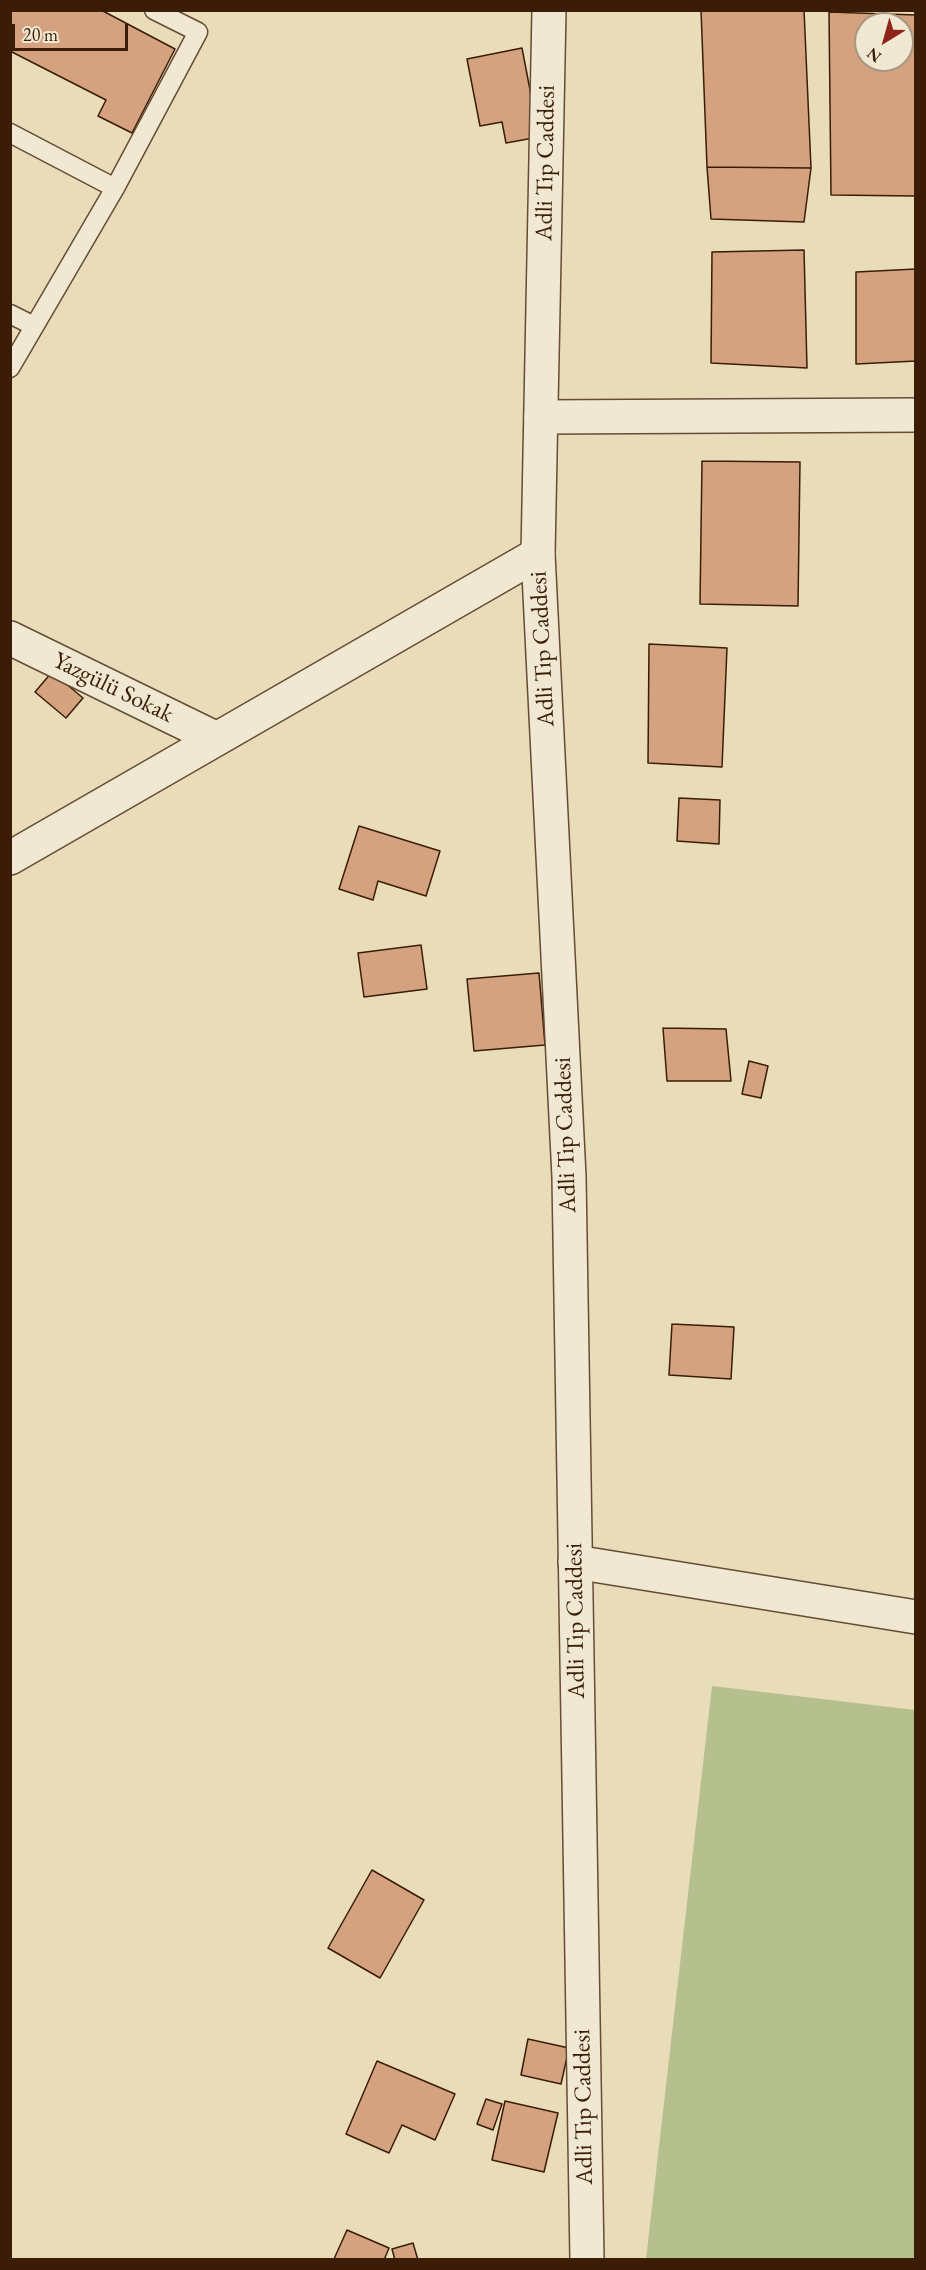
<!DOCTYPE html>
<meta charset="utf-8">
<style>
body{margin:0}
#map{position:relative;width:926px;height:2270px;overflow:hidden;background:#e8dcb9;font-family:"EB Garamond",serif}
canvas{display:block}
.frame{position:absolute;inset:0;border:12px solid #3a1c07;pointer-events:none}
.north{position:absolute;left:854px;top:12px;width:60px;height:60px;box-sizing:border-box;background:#f0e8d2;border:2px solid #a79681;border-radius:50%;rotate:217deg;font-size:16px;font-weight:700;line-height:24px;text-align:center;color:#3a1c07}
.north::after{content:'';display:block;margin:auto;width:21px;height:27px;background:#8f2418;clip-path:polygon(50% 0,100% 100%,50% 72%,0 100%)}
.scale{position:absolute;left:12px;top:24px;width:116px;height:27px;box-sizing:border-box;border:3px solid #3a1c07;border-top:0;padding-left:8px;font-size:18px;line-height:21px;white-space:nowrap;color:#3a1c07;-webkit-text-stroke:4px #f0e8d2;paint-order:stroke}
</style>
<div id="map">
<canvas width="926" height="2270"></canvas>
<div class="frame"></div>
<div class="north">N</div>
<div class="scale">20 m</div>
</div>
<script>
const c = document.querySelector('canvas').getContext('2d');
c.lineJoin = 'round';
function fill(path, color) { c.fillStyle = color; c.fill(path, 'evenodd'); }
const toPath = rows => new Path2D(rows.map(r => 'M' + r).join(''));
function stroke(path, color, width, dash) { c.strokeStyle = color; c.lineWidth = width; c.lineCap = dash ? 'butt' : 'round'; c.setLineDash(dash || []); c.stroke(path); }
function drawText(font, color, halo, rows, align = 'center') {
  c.font = font + ' "EB Garamond",serif'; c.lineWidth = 4.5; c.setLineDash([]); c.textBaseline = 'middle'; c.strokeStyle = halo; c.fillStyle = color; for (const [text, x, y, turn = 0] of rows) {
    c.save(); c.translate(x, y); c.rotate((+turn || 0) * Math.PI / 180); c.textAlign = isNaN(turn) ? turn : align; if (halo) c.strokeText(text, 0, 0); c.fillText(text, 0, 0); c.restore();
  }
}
fill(toPath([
 [712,1686,915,1710,915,2259,646,2259]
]), '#b6c08f');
const building = toPath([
 [10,10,101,10,175,49,132,133,98,116,106,100,10,51,10,10],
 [701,10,804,10,811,168,707,167,701,10],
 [829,12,916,15,916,196,831,195,829,12],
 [866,24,902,24,902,60,866,60,866,24],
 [522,48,539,137,506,143,502,122,480,126,467,59,522,48],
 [707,167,811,168,804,222,711,219,707,167],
 [804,250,807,368,711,363,712,252,804,250],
 [916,269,916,361,856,364,856,272,916,269],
 [702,461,800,462,798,606,700,604,702,461],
 [649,644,727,648,722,767,648,763,649,644],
 [52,672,83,698,66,718,35,692,52,672],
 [679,798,720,800,719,844,677,841,679,798],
 [359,826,440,851,426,896,378,881,373,900,339,889,359,826],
 [421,945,427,989,364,997,358,953,421,945],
 [539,973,545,1045,474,1051,467,979,539,973],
 [663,1028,726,1029,731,1081,667,1081,663,1028],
 [749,1061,768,1066,761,1098,742,1094,749,1061],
 [672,1324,734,1327,731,1379,669,1375,672,1324],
 [372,1870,424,1900,380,1978,328,1948,372,1870],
 [528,2039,569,2048,561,2084,521,2075,528,2039],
 [377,2061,455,2094,435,2140,402,2125,389,2153,346,2134,377,2061],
 [486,2099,502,2104,493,2130,477,2124,486,2099],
 [505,2101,558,2113,544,2172,492,2160,505,2101],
 [347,2230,389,2248,384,2260,334,2259,347,2230],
 [413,2243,418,2260,395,2260,392,2249,413,2243]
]);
fill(building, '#d4a27e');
stroke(building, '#3a1c07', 1.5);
const service = toPath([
 [10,133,115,188],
 [10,314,34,326],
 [10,368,115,188,198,32,154,10]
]);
const minor = toPath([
 [541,417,916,415],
 [10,638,215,738],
 [10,858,538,554],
 [575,1562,916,1617]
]);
const tertiary = toPath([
 [549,10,538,554,569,1177,587,2260]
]);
stroke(service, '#664c34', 21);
stroke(minor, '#664c34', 36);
stroke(tertiary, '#664c34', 36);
stroke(service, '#f0e8d2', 18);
stroke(minor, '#f0e8d2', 33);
stroke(tertiary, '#f0e8d2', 33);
drawText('24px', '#3a1c07', '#f0e8d2', [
 ["Adli Tıp Caddesi",546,163,-89],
 ["Adli Tıp Caddesi",543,649,-93],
 ["Yazgülü Sokak",113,688,26],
 ["Adli Tıp Caddesi",566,1135,-92],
 ["Adli Tıp Caddesi",576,1621,-91],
 ["Adli Tıp Caddesi",584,2107,-91]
]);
</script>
